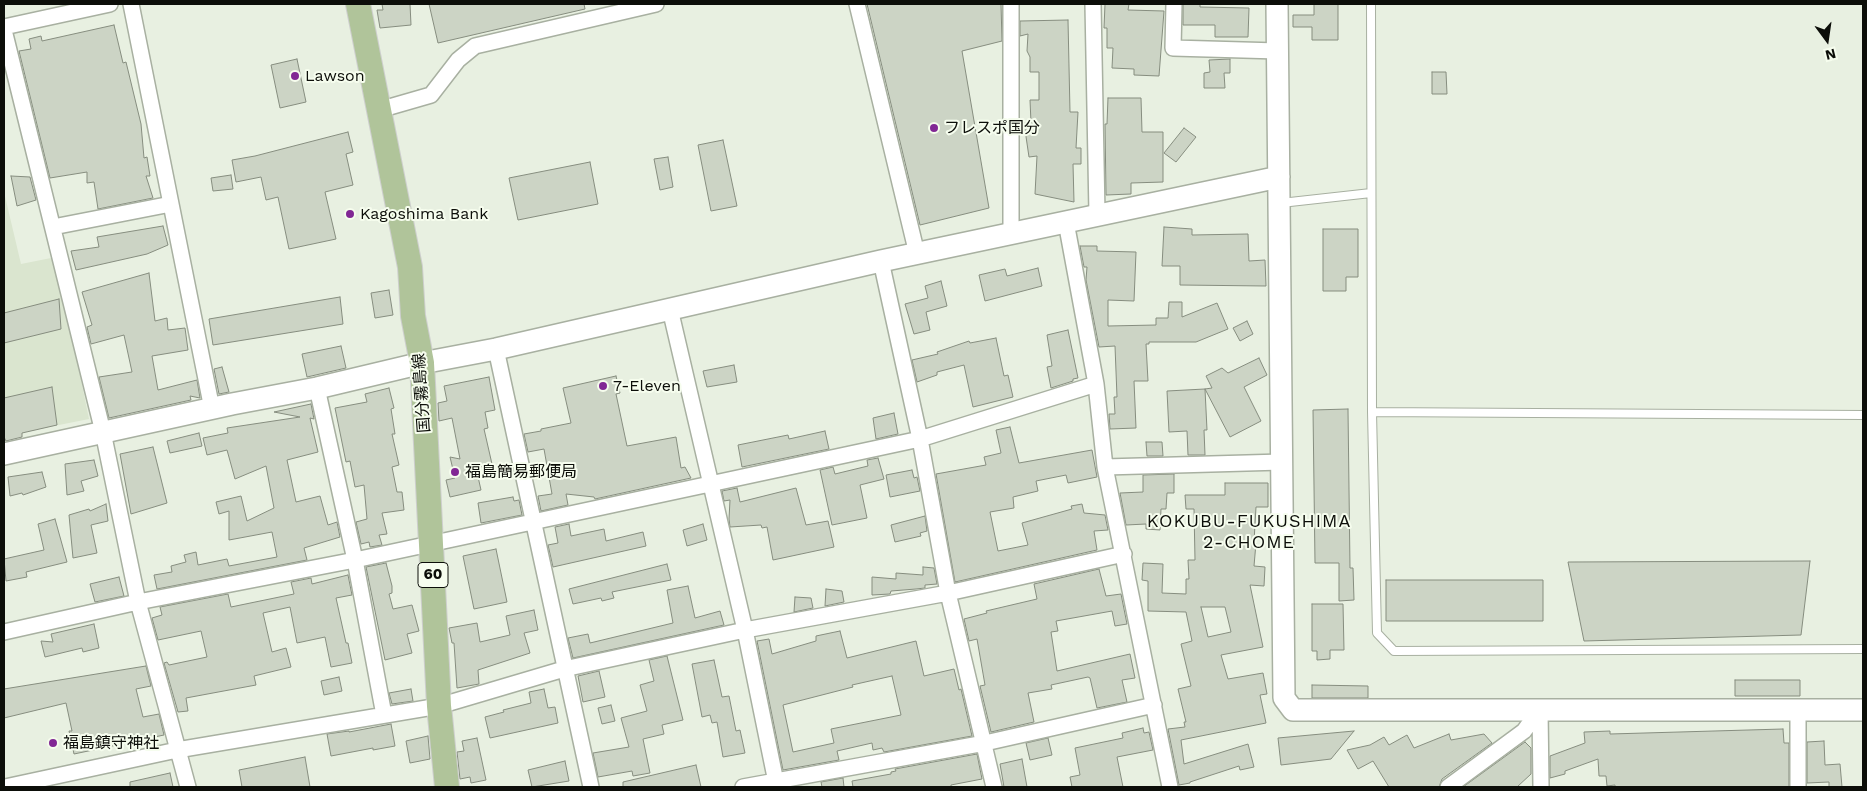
<!DOCTYPE html>
<meta charset="utf-8">
<style>
body{margin:0}
#map{position:relative;width:1867px;height:791px;overflow:hidden;background:#e8f0e1;font-family:"Work Sans",sans-serif}
canvas{display:block}
.frame{position:absolute;inset:0;border:5px solid #0c0e09;pointer-events:none}
.north{position:absolute;left:1802px;top:15px;width:50px;height:50px;-webkit-text-stroke:4px #f6fdee;paint-order:stroke;rotate:166deg;font-size:14px;font-weight:700;line-height:20px;text-align:center;color:#0c0e09}
.north::after{content:'';display:block;margin:auto;width:18px;height:22px;background:#0c0e09;clip-path:polygon(50% 0,100% 100%,50% 72%,0 100%)}
</style>
<div id="map">
<canvas width="1867" height="791"></canvas>
<div class="frame"></div>
<div class="north">N</div>
</div>
<script>
const c = document.querySelector('canvas').getContext('2d');
c.lineJoin = 'round';
function fill(path, color) { c.fillStyle = color; c.fill(path, 'evenodd'); }
const toPath = rows => new Path2D(rows.map(r => 'M' + r).join(''));
function stroke(path, color, width, dash) { c.strokeStyle = color; c.lineWidth = width; c.lineCap = dash ? 'butt' : 'round'; c.setLineDash(dash || []); c.stroke(path); }
function drawText(font, color, halo, rows, align = 'center') {
  c.font = font + ' "Work Sans","Noto Sans JP",sans-serif'; c.lineWidth = 4; c.setLineDash([]); c.textBaseline = 'middle'; c.strokeStyle = halo; c.fillStyle = color; for (const [text, x, y, turn = 0] of rows) {
    c.save(); c.translate(x, y); c.rotate((+turn || 0) * Math.PI / 180); c.textAlign = isNaN(turn) ? turn : align; if (halo) c.strokeText(text, 0, 0); c.fillText(text, 0, 0); c.restore();
  }
}
fill(toPath([
 [4,192,21,264,56,257,89,419,4,436]
]), '#dae5cf');
const building = toPath([
 [382,4,410,4,411,25,380,28,377,10,383,10,382,4],
 [429,4,584,4,585,9,438,43,429,4],
 [867,4,1001,4,1002,41,962,51,989,208,920,225,867,4],
 [1105,4,1129,4,1128,10,1164,11,1159,76,1134,75,1134,69,1112,68,1113,48,1107,48,1107,28,1104,28,1105,4],
 [1183,4,1200,4,1200,7,1249,8,1248,37,1215,37,1215,25,1183,25,1183,4],
 [1314,4,1338,4,1338,40,1312,40,1312,27,1293,27,1293,15,1314,15,1314,4],
 [1068,20,1070,112,1078,112,1076,148,1081,148,1081,164,1073,164,1074,202,1035,194,1037,156,1029,157,1024,123,1031,123,1030,100,1039,100,1039,72,1030,72,1030,57,1027,51,1028,34,1020,36,1020,21,1068,20],
 [114,25,123,63,126,62,141,124,144,158,147,157,150,176,146,176,153,198,98,209,94,182,87,183,87,172,50,178,19,51,31,49,29,39,41,36,42,41,114,25],
 [297,59,306,102,280,108,271,65,297,59],
 [1230,59,1230,73,1224,73,1225,88,1204,88,1204,73,1210,72,1209,60,1230,59],
 [1432,72,1446,72,1447,94,1432,94,1432,72],
 [1108,98,1141,98,1142,132,1163,132,1163,182,1131,183,1131,194,1106,195,1105,124,1107,124,1108,98],
 [1184,128,1196,137,1176,162,1164,153,1184,128],
 [348,132,353,152,346,154,353,185,325,192,336,239,289,249,278,197,266,200,261,177,236,182,232,160,255,156,348,132],
 [723,140,737,206,711,211,698,145,723,140],
 [668,157,673,187,660,190,654,159,668,157],
 [590,162,598,204,518,220,509,178,590,162],
 [231,175,233,189,213,191,211,178,231,175],
 [11,176,30,177,36,200,17,206,11,176],
 [163,226,168,245,147,254,76,270,71,251,99,247,97,237,163,226],
 [1164,227,1192,229,1192,235,1248,234,1249,261,1265,260,1266,286,1180,285,1180,266,1162,266,1164,227],
 [1323,229,1358,229,1358,277,1346,277,1346,291,1323,291,1323,229],
 [1080,246,1097,246,1097,251,1136,252,1134,301,1108,300,1108,326,1156,325,1156,318,1168,318,1169,302,1182,302,1182,317,1217,303,1228,329,1196,342,1149,342,1149,344,1146,344,1148,381,1134,381,1136,428,1110,429,1109,414,1115,414,1114,397,1117,397,1115,346,1099,347,1086,280,1087,267,1084,267,1080,246],
 [1038,268,1042,286,985,301,979,275,1005,269,1007,276,1038,268],
 [149,273,155,321,167,318,168,330,185,328,188,350,152,356,158,390,197,380,200,398,190,396,191,400,109,418,99,377,132,372,124,335,91,344,87,327,92,325,82,292,149,273],
 [941,281,947,306,926,312,930,330,914,334,905,304,928,298,925,286,941,281],
 [389,290,393,315,375,318,371,293,389,290],
 [340,297,343,324,213,345,209,319,340,297],
 [59,299,61,329,4,343,4,313,59,299],
 [1247,321,1253,334,1240,341,1233,328,1247,321],
 [1068,330,1078,378,1073,379,1073,381,1051,388,1047,367,1052,366,1047,335,1068,330],
 [996,338,1004,376,1008,375,1013,397,973,407,964,365,937,372,937,375,917,382,912,360,938,354,937,352,969,341,970,343,996,338],
 [341,346,346,368,307,377,302,354,341,346],
 [1259,358,1267,375,1244,387,1261,421,1230,437,1205,389,1212,388,1206,376,1222,368,1228,373,1259,358],
 [734,365,737,382,707,387,703,371,734,365],
 [222,367,229,392,219,394,214,369,222,367],
 [616,376,620,393,616,394,627,446,676,437,681,468,685,467,691,478,595,499,594,497,566,494,568,505,541,511,538,496,552,494,544,449,528,452,524,434,541,431,541,429,571,423,563,388,616,376],
 [489,377,495,410,485,412,488,428,484,429,492,464,476,468,481,490,450,497,446,480,455,478,450,457,460,459,452,418,439,421,438,403,447,401,444,386,489,377],
 [52,387,57,425,22,433,22,437,6,441,4,437,4,398,52,387],
 [389,388,394,408,391,409,395,434,392,434,399,465,392,467,397,492,402,492,404,510,382,513,387,534,379,535,382,545,370,547,369,542,361,544,356,522,367,519,364,485,355,487,350,461,346,462,335,408,367,402,365,394,389,388],
 [1205,389,1207,430,1204,430,1205,455,1188,455,1187,431,1169,432,1167,391,1205,389],
 [311,404,314,419,310,418,318,452,287,460,296,502,320,496,328,525,337,522,340,537,304,548,307,560,157,589,154,575,172,572,171,566,186,562,184,555,196,552,198,565,227,559,229,566,277,557,272,532,229,540,229,511,219,514,216,502,241,496,247,521,274,508,266,466,235,479,227,450,207,455,203,438,228,433,227,428,300,417,274,412,311,404],
 [1348,409,1350,568,1353,568,1354,600,1339,601,1339,563,1315,563,1313,410,1348,409],
 [894,413,898,434,876,439,873,418,894,413],
 [1010,427,1019,463,1092,450,1097,477,1068,483,1066,475,1036,481,1038,491,1013,497,1014,508,990,512,998,551,1028,545,1022,523,1072,509,1071,506,1082,504,1084,513,1105,515,1108,530,1094,531,1097,550,955,582,936,474,986,465,984,457,1001,453,996,430,1010,427],
 [825,431,829,449,742,467,738,445,788,435,789,439,825,431],
 [199,433,202,446,170,453,167,441,199,433],
 [1146,442,1162,442,1163,456,1147,456,1146,442],
 [153,447,167,503,131,514,120,454,153,447],
 [878,458,884,479,860,485,867,518,832,525,820,470,833,467,835,474,868,466,867,460,878,458],
 [94,460,98,476,81,481,84,491,67,495,65,464,94,460],
 [912,470,914,478,917,477,920,491,890,497,886,475,912,470],
 [42,472,46,487,23,495,22,493,10,496,8,477,42,472],
 [1174,474,1174,493,1167,493,1166,509,1161,509,1160,530,1146,529,1146,524,1126,525,1120,493,1143,492,1143,475,1174,474],
 [1225,483,1268,483,1268,507,1256,507,1254,542,1256,543,1254,566,1265,567,1264,586,1250,585,1263,647,1221,655,1228,679,1263,673,1267,694,1260,695,1266,723,1181,740,1184,764,1248,744,1254,767,1240,770,1239,766,1190,782,1190,783,1179,785,1168,729,1185,727,1184,722,1186,722,1178,689,1191,686,1181,644,1192,641,1186,612,1148,611,1148,581,1142,580,1143,563,1163,564,1162,593,1186,594,1186,579,1189,579,1188,560,1195,560,1194,509,1186,509,1185,495,1225,495,1225,483],
 [1201,607,1225,607,1231,632,1208,637,1201,607],
 [737,488,740,502,796,488,806,525,828,521,834,547,773,560,767,527,762,528,761,525,730,527,729,519,730,500,724,501,722,491,737,488],
 [513,497,514,501,519,500,522,515,481,523,478,503,513,497],
 [106,504,108,521,91,525,97,553,73,558,69,515,89,509,90,511,106,504],
 [925,516,927,531,920,533,921,536,895,542,891,525,925,516],
 [55,519,67,562,26,572,27,577,6,581,4,559,44,550,38,524,55,519],
 [569,524,571,536,604,529,606,541,643,532,646,546,553,567,548,545,558,543,555,527,569,524],
 [703,524,707,540,687,546,683,530,703,524],
 [496,549,507,602,474,609,463,556,496,549],
 [1810,561,1801,635,1584,641,1568,562,1810,561],
 [386,563,392,586,392,593,389,594,393,609,412,605,419,631,407,634,412,653,385,660,366,567,386,563],
 [667,564,671,580,612,592,614,598,602,601,601,598,573,604,569,589,667,564],
 [923,567,934,568,937,584,925,585,925,588,916,589,891,591,890,594,872,595,872,577,896,579,896,573,923,575,923,567],
 [1099,569,1106,596,1121,594,1127,624,1115,626,1112,611,1056,621,1058,631,1051,632,1057,671,1130,654,1135,678,1122,680,1127,702,1097,708,1090,678,1088,677,1051,685,1052,689,1028,693,1034,722,991,732,980,686,985,685,977,639,969,641,964,619,987,613,986,611,1037,599,1034,584,1099,569],
 [348,575,352,595,336,598,346,643,348,643,352,663,331,667,325,637,297,643,290,607,263,613,272,652,286,648,291,667,254,676,256,685,186,698,188,711,178,712,164,663,167,662,169,665,207,657,201,631,158,640,152,618,162,615,160,607,228,594,231,607,294,594,291,582,311,578,312,584,348,575],
 [119,577,124,596,95,602,90,584,119,577],
 [1386,580,1543,580,1543,621,1386,621,1386,580],
 [688,586,695,618,720,611,724,625,573,658,568,638,588,634,590,643,673,623,667,590,688,586],
 [826,589,842,591,844,602,825,606,826,589],
 [795,597,811,598,813,608,794,612,795,597],
 [1312,604,1343,604,1344,650,1330,650,1330,659,1317,660,1317,651,1312,651,1312,604],
 [534,610,538,630,524,633,530,653,478,670,479,684,457,688,454,643,452,643,449,628,477,623,480,642,510,635,506,616,534,610],
 [94,624,99,648,83,652,82,648,45,657,41,641,53,642,51,634,94,624],
 [840,631,847,658,916,641,924,676,954,669,959,690,961,689,972,736,884,752,882,748,873,750,872,743,837,751,839,760,783,770,757,641,769,639,772,654,816,641,816,636,840,631],
 [892,676,901,715,831,729,834,743,793,752,783,705,853,687,852,685,892,676],
 [667,656,683,720,662,725,664,734,643,739,650,773,633,776,632,771,598,777,593,753,629,747,621,718,647,711,640,685,654,681,649,660,667,656],
 [714,660,722,697,729,696,736,731,740,730,745,753,723,757,717,722,712,723,710,715,702,717,692,664,714,660],
 [146,666,151,686,136,689,143,717,159,714,164,735,74,754,69,731,72,731,66,703,4,718,4,689,146,666],
 [599,671,605,697,583,702,578,676,599,671],
 [339,677,342,691,324,695,321,681,339,677],
 [1735,680,1800,680,1800,696,1735,696,1735,680],
 [1312,685,1368,686,1368,698,1312,698,1312,685],
 [411,689,413,701,392,704,389,693,411,689],
 [544,689,548,708,555,707,558,723,490,738,485,717,504,712,503,710,531,703,529,692,544,689],
 [611,705,615,721,602,724,598,708,611,705],
 [391,724,395,746,373,750,373,748,331,756,327,734,349,731,349,732,391,724],
 [1143,728,1144,733,1149,732,1153,750,1117,757,1123,787,1072,787,1070,777,1080,775,1075,748,1123,738,1122,733,1143,728],
 [1783,729,1784,743,1789,743,1789,787,1615,787,1615,785,1607,786,1606,776,1599,776,1598,759,1565,771,1565,774,1550,778,1550,756,1585,743,1584,732,1610,731,1610,734,1783,729],
 [1354,731,1331,759,1281,765,1278,738,1354,731],
 [1449,734,1451,740,1484,734,1492,743,1442,779,1439,787,1389,787,1373,761,1358,769,1347,750,1370,745,1384,737,1389,745,1407,735,1414,748,1449,734],
 [428,736,430,759,410,763,406,741,428,736],
 [477,738,486,780,471,783,470,777,460,779,457,752,464,751,462,741,477,738],
 [1048,738,1052,755,1030,760,1026,743,1048,738],
 [1824,741,1825,765,1840,764,1842,787,1829,787,1829,782,1807,783,1807,742,1824,741],
 [1525,742,1531,748,1531,774,1517,787,1463,787,1525,742],
 [977,754,982,779,951,785,951,787,853,787,852,781,891,774,891,772,896,771,895,769,977,754],
 [305,757,310,787,242,787,239,770,305,757],
 [1022,759,1027,787,1004,787,1000,764,1022,759],
 [565,761,569,781,532,787,528,770,565,761],
 [696,765,701,787,623,787,623,782,696,765],
 [170,773,173,787,130,787,130,782,170,773],
 [843,778,844,787,822,787,821,782,843,778]
]);
fill(building, '#ccd4c5');
stroke(building, '#868d7f', 1);
const lane = toPath([
 [1371,4,1372,412,1377,633,1394,651,1863,649],
 [1281,203,1371,193],
 [1372,412,1863,415]
]);
const street = toPath([
 [131,4,212,409],
 [857,4,917,254],
 [1011,4,1011,234],
 [1093,4,1097,214],
 [1174,4,1173,48,1278,51],
 [4,27,110,4],
 [4,30,103,432,138,602,188,787],
 [379,110,431,95,458,60,475,46,656,4],
 [1066,222,1096,384,1105,467,1170,787],
 [53,227,171,204],
 [881,261,920,439,948,593,994,787],
 [670,309,745,630,777,787],
 [496,349,591,787],
 [317,388,355,560,384,715],
 [1105,467,1282,462],
 [4,632,138,602,355,560,920,439,1096,384],
 [1540,709,1541,787],
 [5,787,177,750,439,706,564,669,745,630,948,593,1124,554],
 [743,787,985,743,1154,705],
 [1448,787,1524,731,1540,709],
 [1798,787,1798,711]
]);
const secondary = toPath([
 [1277,4,1284,698,1293,710,1863,710],
 [4,454,232,404,317,388,422,363,496,349,881,261,1279,177]
]);
const primary = toPath([
 [358,4,410,267,413,316,422,363,439,706,447,787]
]);
stroke(lane, '#a8b0a1', 10);
stroke(street, '#a8b0a1', 18);
stroke(secondary, '#a8b0a1', 24);
stroke(primary, '#cecfce', 26);
stroke(lane, '#fff', 8);
stroke(street, '#fff', 15);
stroke(secondary, '#fff', 21);
stroke(primary, '#b0c49a', 24);
for (const [x, y, r, color] of [
 [295,76,5,"#812794"],
 [934,128,5,"#812794"],
 [350,214,5,"#812794"],
 [603,386,5,"#812794"],
 [455,472,5,"#812794"],
 [53,743,5,"#812794"]
]) { const dot = new Path2D(); dot.arc(x, y, r, 0, 2 * Math.PI); c.fillStyle = color; c.fill(dot); stroke(dot, '#f6fdee', 2); }
for (const [x, y, w] of [
 [433,575,30]
]) { const box = new Path2D(); box.roundRect(x - w / 2, y - 12.5, w, 25, 4); c.fillStyle = '#f6fdee'; c.fill(box); stroke(box, '#0c0e09', 1); }
drawText('bold 15px', '#0c0e09', null, [
 ["60",433,575]
]);
drawText('16px', '#0c0e09', '#f6fdee', [
 ["Lawson",305,76],
 ["フレスポ国分",944,128],
 ["Kagoshima Bank",360,214],
 ["7-Eleven",613,386],
 ["福島簡易郵便局",465,472],
 ["福島鎮守神社",63,743]
], 'left');
drawText('16px', '#0c0e09', '#f6fdee', [
 ["国分霧島線",422,393,-94]
]);
c.letterSpacing = '1px';
drawText('18px', '#0c0e09', '#f6fdee', [
 ["KOKUBU-FUKUSHIMA",1249,522],
 ["2-CHOME",1249,543]
]);
c.letterSpacing = '0px';
</script>
